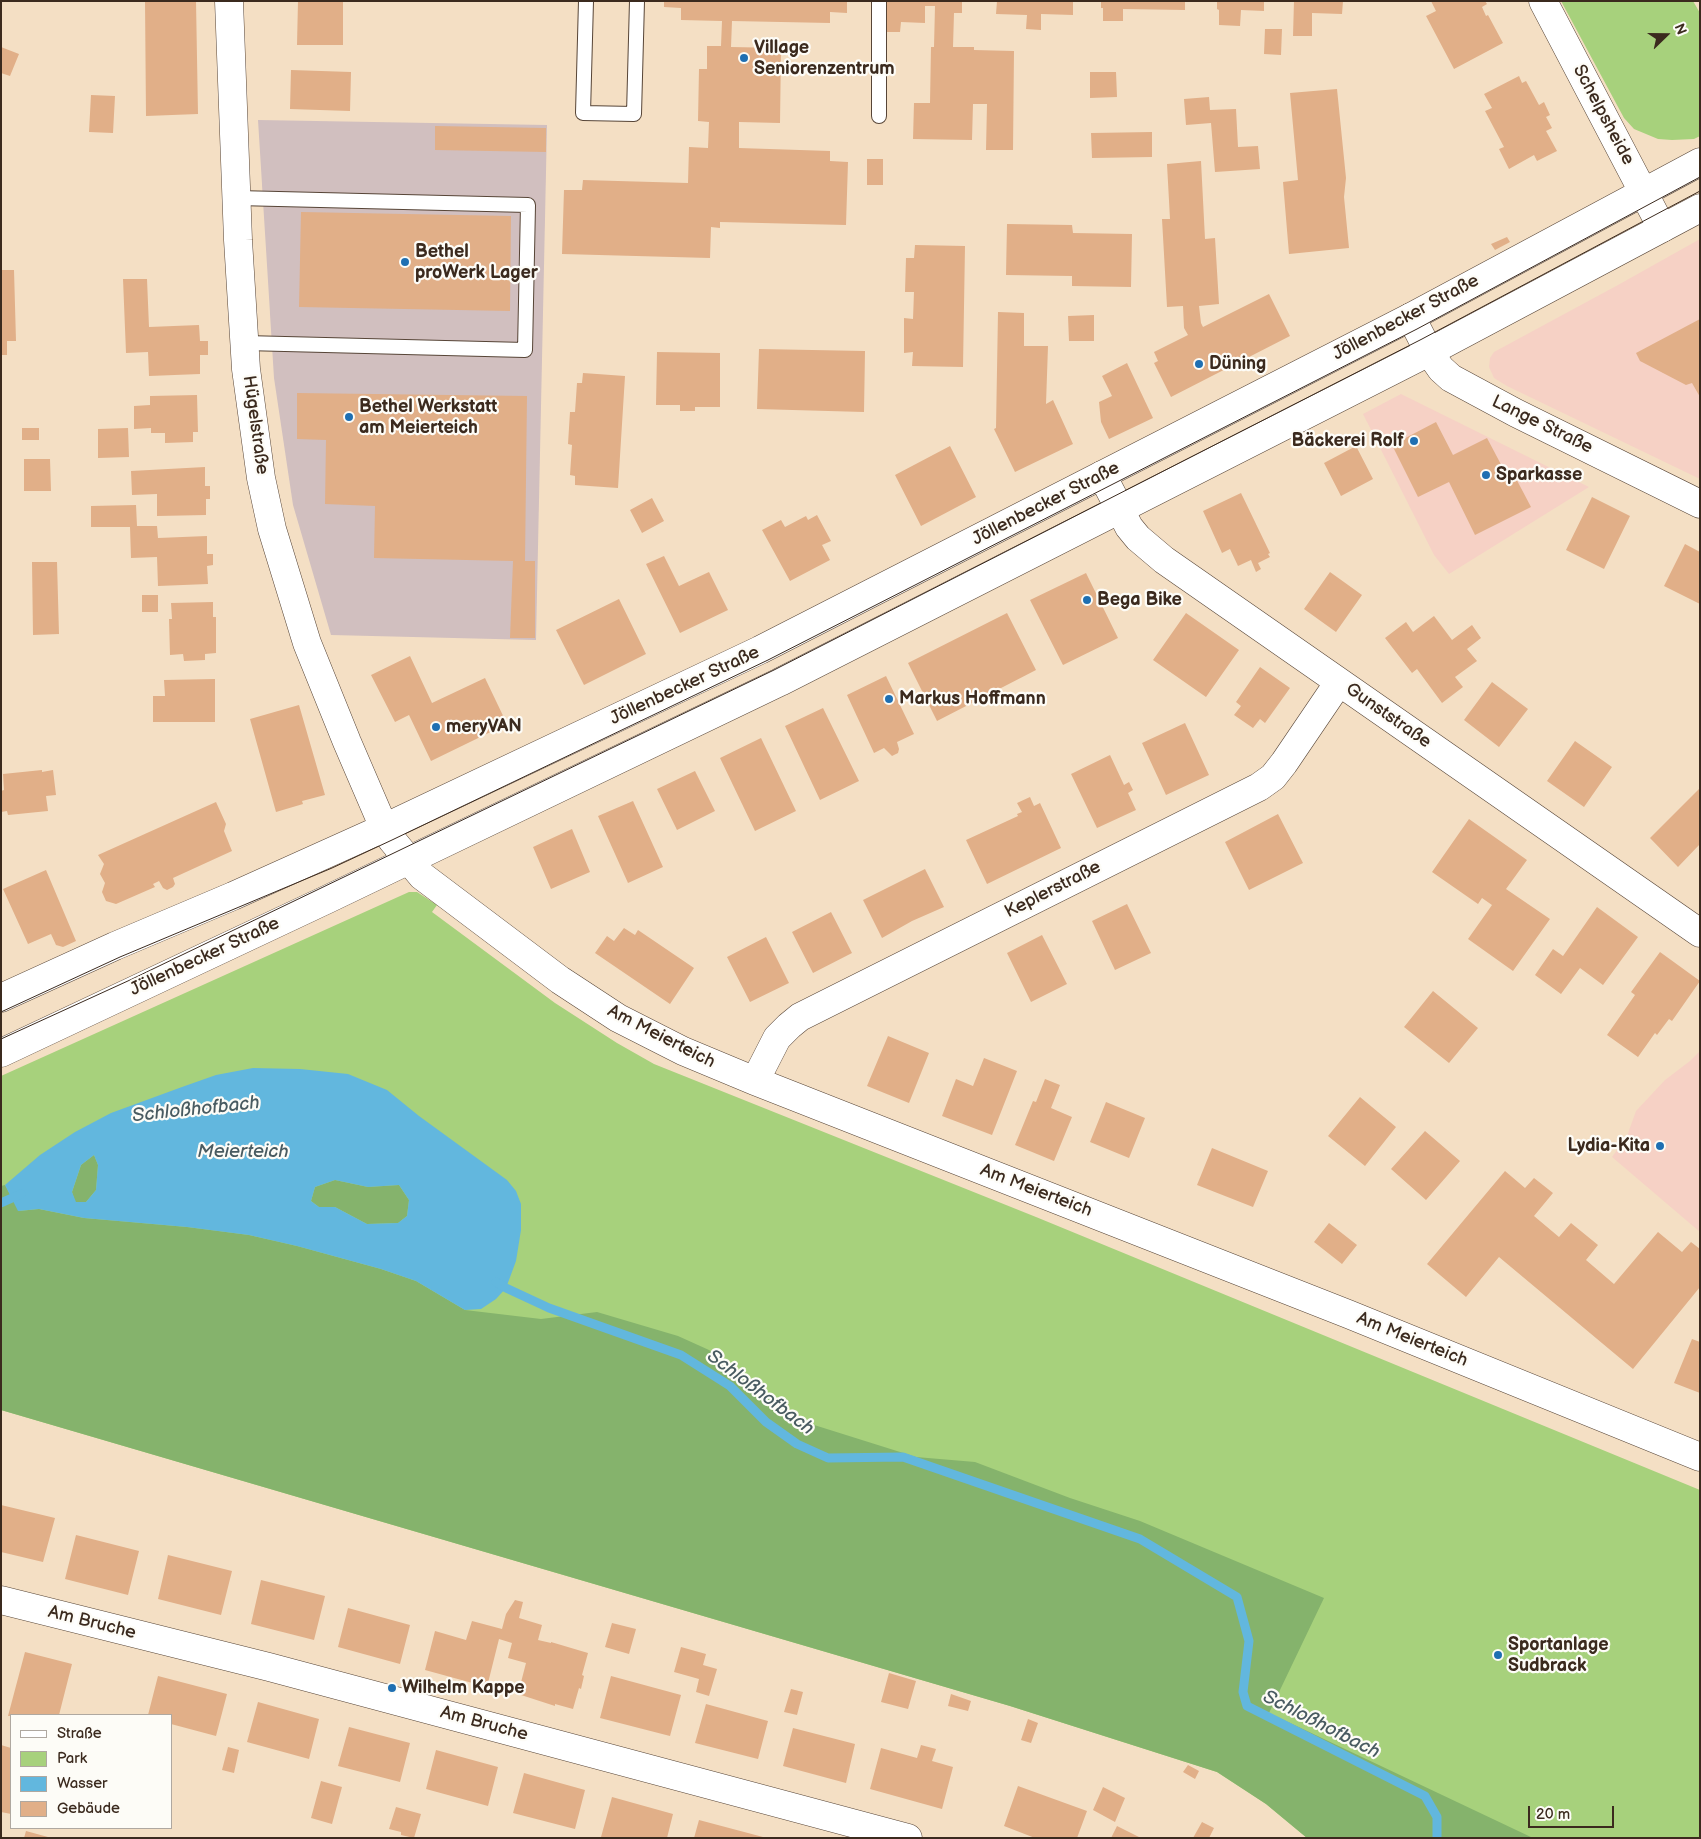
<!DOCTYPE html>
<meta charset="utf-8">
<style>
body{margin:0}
#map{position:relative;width:1701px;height:1839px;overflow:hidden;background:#f4dfc4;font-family:"Balsamiq Sans",sans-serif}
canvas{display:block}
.frame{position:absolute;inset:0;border:2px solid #3b2a1e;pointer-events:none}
.legend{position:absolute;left:10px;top:1714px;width:162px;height:115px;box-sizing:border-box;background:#fdfcf7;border:1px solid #afa8a0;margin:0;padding:6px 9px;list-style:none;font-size:15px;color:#3b2a1e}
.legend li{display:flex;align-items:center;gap:10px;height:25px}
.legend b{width:25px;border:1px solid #afa8a0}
.north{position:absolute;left:1641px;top:10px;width:50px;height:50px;-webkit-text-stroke:4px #fdfcf7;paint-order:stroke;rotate:68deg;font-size:14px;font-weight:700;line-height:20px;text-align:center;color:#3b2a1e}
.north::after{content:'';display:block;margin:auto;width:18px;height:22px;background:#3b2a1e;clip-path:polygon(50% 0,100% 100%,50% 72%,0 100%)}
.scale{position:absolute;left:1528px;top:1806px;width:86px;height:22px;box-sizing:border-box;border:2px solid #3b2a1e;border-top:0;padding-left:6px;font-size:15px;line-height:18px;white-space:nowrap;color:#3b2a1e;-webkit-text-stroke:4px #fdfcf7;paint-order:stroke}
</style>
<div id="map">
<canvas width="1701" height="1839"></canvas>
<div class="frame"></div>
<ul class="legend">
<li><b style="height:6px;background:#fff"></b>Straße</li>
<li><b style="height:14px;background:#a7d17c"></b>Park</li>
<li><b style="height:14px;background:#62b7de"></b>Wasser</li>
<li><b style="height:14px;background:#e1af88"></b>Gebäude</li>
</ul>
<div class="north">N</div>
<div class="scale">20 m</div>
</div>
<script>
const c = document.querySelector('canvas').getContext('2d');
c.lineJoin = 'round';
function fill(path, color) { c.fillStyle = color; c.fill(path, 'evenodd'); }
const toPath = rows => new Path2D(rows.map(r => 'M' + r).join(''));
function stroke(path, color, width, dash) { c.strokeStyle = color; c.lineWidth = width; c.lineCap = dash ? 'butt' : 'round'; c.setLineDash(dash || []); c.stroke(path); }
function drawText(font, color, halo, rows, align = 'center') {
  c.font = font + ' "Balsamiq Sans",sans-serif'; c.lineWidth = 4.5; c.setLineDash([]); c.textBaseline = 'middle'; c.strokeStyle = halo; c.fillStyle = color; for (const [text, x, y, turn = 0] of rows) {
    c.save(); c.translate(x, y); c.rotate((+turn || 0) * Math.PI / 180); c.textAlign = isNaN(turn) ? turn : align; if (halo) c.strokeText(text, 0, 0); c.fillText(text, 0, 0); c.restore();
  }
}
fill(toPath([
 [1700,239,1700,479,1507,386,1494,378,1489,367,1490,358,1494,352,1618,285],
 [1401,394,1589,487,1449,574,1434,555,1363,414],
 [1699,1052,1700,1053,1700,1232,1612,1157,1627,1136,1636,1111,1665,1080,1690,1061]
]), '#f6d1c5');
fill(toPath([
 [258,120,547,125,536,640,331,635,293,505,274,378]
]), '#d1bfbf');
fill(toPath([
 [1561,1,1693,1,1700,13,1700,136,1694,139,1672,140,1658,139,1634,129,1624,118],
 [409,892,417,892,437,905,432,912,555,1003,617,1043,654,1064,1036,1217,1700,1490,1700,1838,1307,1838,1266,1804,1217,1772,1010,1706,1,1410,1,1076]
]), '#a7d17c');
fill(toPath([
 [94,1155,98,1165,96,1190,86,1202,75,1202,72,1192,81,1165],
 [335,1180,368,1187,399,1185,409,1200,407,1216,398,1223,367,1224,335,1207,319,1207,311,1201,315,1187],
 [5,1185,19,1211,39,1209,84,1218,187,1227,249,1235,297,1246,381,1269,416,1281,465,1310,541,1319,597,1312,678,1336,709,1350,747,1378,783,1411,811,1424,916,1457,975,1462,1070,1498,1140,1521,1324,1598,1269,1713,1533,1838,1307,1838,1266,1804,1217,1772,1010,1706,1,1410,1,1186]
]), '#85b36c');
fill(toPath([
 [253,1068,300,1069,348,1074,387,1090,419,1116,507,1180,516,1191,521,1204,521,1230,516,1261,506,1288,496,1299,481,1309,465,1310,416,1281,381,1269,297,1246,249,1235,187,1227,84,1218,39,1209,18,1211,5,1185,40,1155,75,1132,111,1113,182,1087,216,1075],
 [94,1155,98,1165,96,1190,86,1202,76,1202,72,1192,81,1165],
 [335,1180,368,1187,399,1185,409,1200,407,1216,398,1223,367,1224,335,1207,319,1207,311,1201,315,1187]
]), '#62b7de');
stroke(toPath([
 [1,1203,21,1194],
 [496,1282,506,1288,549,1308,681,1355,730,1386,766,1422,797,1444,828,1458,903,1457,1140,1539,1237,1597,1249,1641,1243,1692,1247,1706,1425,1796,1437,1817,1437,1838]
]), '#62b7de', 9);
fill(toPath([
 [145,1,196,1,198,114,146,116],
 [298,1,343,1,343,45,297,45],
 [664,1,847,1,847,13,830,12,830,23,732,21,731,47,781,48,780,123,739,122,739,148,830,151,830,161,848,162,846,225,720,222,720,228,711,227,710,258,562,254,564,190,582,190,583,180,688,183,689,147,708,148,709,122,698,121,699,69,707,69,707,46,721,46,722,21,681,20,681,8,664,7],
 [962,1,962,13,954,13,953,47,974,47,974,50,1014,51,1013,150,986,150,987,104,973,104,972,140,913,139,914,103,930,103,931,47,934,47,935,6,925,6,925,23,901,22,900,32,884,32,885,2],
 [997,1,1073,1,1073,15,1041,14,1041,30,1026,29,1027,15,996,14],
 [1101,1,1185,1,1185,10,1123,9,1123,21,1103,21,1103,8,1101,8],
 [1217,1,1264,1,1264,11,1241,10,1240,26,1219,25,1219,10,1217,9],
 [1294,1,1343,1,1342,14,1312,13,1312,36,1293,36],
 [1431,1,1485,1,1487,4,1482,7,1486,16,1488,15,1503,43,1454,69,1426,16,1436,11],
 [1265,29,1282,29,1281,55,1264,54],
 [1,47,19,54,10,76,1,73],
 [291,70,351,72,350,111,290,109],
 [1090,72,1116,72,1117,97,1090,98],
 [1519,76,1522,83,1526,81,1539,105,1544,102,1550,115,1546,117,1552,128,1546,131,1557,151,1537,161,1534,155,1509,169,1499,149,1504,147,1485,111,1492,108,1484,94],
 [1337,89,1346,178,1344,197,1349,248,1289,254,1283,182,1298,180,1290,93],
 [91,95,115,96,113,133,89,132],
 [1209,97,1210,110,1236,109,1238,147,1258,146,1260,169,1215,172,1211,123,1186,125,1184,99],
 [435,126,546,128,546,152,435,150],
 [1152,132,1152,157,1092,158,1091,133],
 [867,159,883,159,883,185,867,185],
 [1201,161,1205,239,1215,238,1219,304,1199,306,1201,323,1203,327,1269,294,1290,336,1171,397,1154,363,1158,361,1154,352,1188,335,1184,328,1183,306,1167,307,1162,219,1170,219,1167,164],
 [301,212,511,216,510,311,299,307],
 [1007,224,1072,225,1073,233,1132,234,1131,287,1072,286,1072,276,1006,275],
 [1507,237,1510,242,1495,250,1491,244],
 [915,245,965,246,963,367,912,366,913,352,904,353,904,318,913,319,914,292,905,292,906,258,914,258],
 [1,270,14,270,16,341,7,341,7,355,1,355],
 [123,279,147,279,149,327,199,325,200,341,208,341,208,355,200,355,200,374,149,376,148,352,126,353],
 [998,312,1024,313,1024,346,1048,346,1046,404,1053,400,1073,444,1015,472,994,429,996,428],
 [1094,315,1094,341,1069,341,1068,316],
 [1700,319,1700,397,1692,383,1686,385,1640,361,1636,353],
 [759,349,865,351,864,412,757,409],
 [657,352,720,353,720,407,695,407,695,411,680,411,680,405,656,405],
 [1127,363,1153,418,1109,439,1101,422,1099,402,1112,396,1102,376],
 [583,373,625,376,618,488,575,485,575,476,570,475,572,445,568,444,570,412,575,412,577,383,582,383],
 [297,393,527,396,525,561,535,561,535,638,510,638,513,561,374,558,375,506,325,504,326,440,297,439],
 [197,395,198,432,193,432,193,442,165,443,165,433,151,433,151,428,134,429,134,406,150,405,150,396],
 [1436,422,1453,455,1487,438,1505,472,1511,469,1531,507,1475,535,1449,482,1418,497,1392,445],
 [22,428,39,428,39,440,22,440],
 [128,428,129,457,98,458,98,429],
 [950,446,976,497,921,526,895,475],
 [1356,446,1373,479,1341,496,1324,463],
 [24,459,50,459,51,491,24,491],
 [205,467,205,486,210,486,210,499,206,499,206,515,157,516,157,494,132,495,131,471],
 [1241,493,1270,553,1268,554,1270,557,1258,563,1261,569,1256,572,1251,560,1238,566,1230,549,1222,553,1203,511],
 [1592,497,1630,516,1604,569,1566,550],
 [652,498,664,521,642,533,630,510],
 [136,505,137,526,157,526,158,538,207,536,207,554,213,554,213,565,207,566,208,584,158,586,157,557,131,558,130,527,91,527,91,506],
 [817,515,831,541,822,545,830,560,790,581,762,530,781,520,785,527,806,516,808,520],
 [1685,544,1700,552,1700,604,1664,586],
 [664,556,679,586,709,572,728,610,680,633,646,564],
 [32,562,57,562,59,634,33,635],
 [1330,572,1362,595,1336,632,1304,609],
 [1086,573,1118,638,1063,665,1030,600],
 [142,595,158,595,158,612,142,612],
 [619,599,646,654,584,685,556,630],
 [213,602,213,617,216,617,216,653,205,654,205,660,184,661,183,654,170,655,169,619,172,619,171,603],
 [1007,613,1036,670,937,721,908,663],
 [1186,613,1239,650,1206,697,1153,660],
 [1434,616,1452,640,1472,625,1481,638,1467,649,1477,661,1455,677,1463,687,1442,703,1417,669,1412,673,1385,638,1406,622,1413,632],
 [410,656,432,703,485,678,507,724,431,761,409,715,395,722,371,675],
 [1260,667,1290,688,1265,723,1260,719,1253,728,1234,715,1241,706,1236,702],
 [886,676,914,734,897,742,899,749,898,753,892,756,884,748,874,753,847,695],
 [215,679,215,722,153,722,153,696,165,696,164,680],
 [1492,682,1528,709,1499,747,1464,720],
 [299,705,325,795,302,801,303,804,276,812,250,719],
 [823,708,859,781,820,800,785,726],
 [1185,723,1209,775,1166,795,1142,743],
 [761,738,796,811,755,831,720,758],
 [1575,741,1612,767,1584,807,1547,781],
 [1110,755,1124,785,1129,782,1133,790,1128,793,1136,810,1097,828,1071,774],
 [42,770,42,772,53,770,56,795,46,796,48,811,8,815,7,811,1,812,1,791,4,790,3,774],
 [695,771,715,811,677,830,657,789],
 [1700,788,1700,844,1678,867,1650,838],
 [1030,797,1034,806,1040,803,1061,848,987,884,966,840,1018,816,1017,814,1022,812,1017,803],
 [633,801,663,867,628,883,598,816],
 [216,802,226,824,224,831,232,851,173,878,175,884,173,887,167,890,163,888,159,881,153,884,155,887,116,904,106,901,102,892,105,883,100,874,104,864,98,855],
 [1278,814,1303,863,1249,890,1225,842],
 [1469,819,1527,860,1506,889,1550,919,1513,971,1468,939,1492,905,1482,898,1478,904,1432,872],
 [572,829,590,872,551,889,533,847],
 [925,869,944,907,912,921,882,938,863,900],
 [46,870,76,941,63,947,56,945,51,934,28,944,3,889],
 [1127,904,1151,953,1115,970,1092,921],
 [1597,907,1638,937,1603,985,1580,968,1561,994,1535,975,1553,949,1563,956],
 [831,912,852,953,813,973,792,932],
 [624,928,635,935,638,930,694,968,670,1004,595,953,607,936,614,941],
 [1042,935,1067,984,1031,1002,1007,953],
 [766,937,789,983,750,1002,727,957],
 [1660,952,1700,981,1672,1021,1669,1019,1657,1035,1655,1033,1638,1057,1607,1035,1635,995,1631,992],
 [1433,991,1478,1028,1449,1063,1404,1027],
 [888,1036,929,1053,909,1103,867,1086],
 [984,1058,1017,1071,992,1135,942,1116,956,1079,973,1086],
 [1045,1079,1060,1085,1051,1108,1072,1117,1054,1161,1015,1145,1033,1101,1036,1102],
 [1360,1097,1396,1127,1365,1166,1328,1136],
 [1106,1102,1145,1118,1129,1158,1090,1142],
 [1425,1131,1460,1161,1426,1200,1391,1169],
 [1212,1148,1268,1171,1253,1207,1197,1185],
 [1505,1171,1525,1188,1534,1178,1553,1193,1534,1216,1559,1237,1571,1223,1598,1245,1586,1260,1614,1284,1658,1232,1682,1252,1691,1242,1700,1249,1700,1287,1633,1369,1499,1257,1466,1297,1427,1264],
 [1329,1223,1357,1245,1342,1264,1314,1242],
 [1692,1339,1700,1342,1700,1393,1674,1383],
 [1,1505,55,1518,43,1562,1,1552],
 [76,1535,139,1551,128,1595,65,1579],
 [168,1555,232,1571,221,1615,158,1599],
 [261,1580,325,1596,314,1640,251,1624],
 [515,1600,523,1602,519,1618,542,1625,538,1640,551,1643,551,1642,588,1653,582,1675,584,1676,581,1689,579,1688,573,1709,555,1704,555,1706,518,1694,526,1663,508,1658,512,1643,499,1639,487,1687,425,1670,435,1631,466,1640,472,1621,502,1629,506,1614],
 [348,1608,410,1625,400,1664,338,1647],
 [612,1623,636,1629,629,1654,605,1647],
 [681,1647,706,1654,703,1665,717,1669,709,1696,696,1692,699,1679,674,1672],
 [25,1652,72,1664,59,1715,8,1716],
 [889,1673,916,1681,908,1709,881,1702],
 [158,1676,227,1694,216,1736,171,1724,171,1715,148,1715],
 [611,1676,681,1695,670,1736,600,1718],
 [791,1689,803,1692,797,1715,784,1712],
 [951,1694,971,1701,968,1711,948,1706],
 [258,1702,319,1719,309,1759,247,1742],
 [706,1704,768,1721,758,1759,695,1743],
 [1028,1719,1038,1723,1031,1743,1021,1740],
 [349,1727,410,1743,400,1782,338,1766],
 [793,1728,855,1744,846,1783,783,1766],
 [1,1745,11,1748,11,1814,1,1812],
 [921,1745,936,1749,932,1761,953,1767,942,1809,870,1789,881,1748,917,1758],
 [228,1747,239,1750,234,1773,222,1770],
 [436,1750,498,1767,488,1806,426,1789],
 [1188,1765,1199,1771,1195,1779,1183,1772],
 [524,1773,585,1790,575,1829,513,1813],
 [321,1781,342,1787,332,1824,311,1818],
 [1018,1786,1087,1811,1077,1838,1035,1838,1004,1826],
 [1103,1787,1125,1798,1115,1822,1093,1810],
 [612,1797,673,1814,667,1838,601,1837],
 [396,1807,421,1814,414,1838,401,1835,401,1832,389,1829],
 [699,1820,763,1837,762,1838,694,1838],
 [1202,1822,1214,1828,1209,1838,1193,1838],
 [1117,1826,1141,1838,1111,1838],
 [26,1831,48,1837,48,1838,24,1838]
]), '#e1af88');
const service = toPath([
 [586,1,583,113,634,114,637,1],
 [879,116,879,1],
 [237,198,528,205,525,350,245,343]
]);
const minor = toPath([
 [229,1,238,240,246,369,261,478,272,529,307,643,347,742,384,828,392,840,422,876,560,980,618,1018,683,1051,755,1081,1348,1314,1700,1457],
 [1543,1,1662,228],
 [1411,317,1429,352,1441,369,1451,378,1516,413,1700,504],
 [1102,475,1129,527,1138,538,1164,560,1700,933],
 [755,1081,777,1038,789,1026,800,1017,1259,787,1273,777,1284,763,1339,682],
 [1,1600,269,1667,908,1838]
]);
const secondary = toPath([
 [1,998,115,946,233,896,384,828,760,650,1411,317,1700,162],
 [1,1053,328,899,780,682,1429,352,1700,208]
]);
stroke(service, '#574537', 16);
stroke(minor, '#574537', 29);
stroke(secondary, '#574537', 29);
stroke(service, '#fff', 14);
stroke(minor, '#fff', 28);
stroke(secondary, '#fff', 28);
stroke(toPath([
 [1,1012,120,957,332,868,392,840,768,660,1417,329,1700,177],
 [1,1039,130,980,774,670,1422,339,1700,191]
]), '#3b2a1e', 1);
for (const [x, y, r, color] of [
 [744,58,5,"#1f6fb2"],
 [405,262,5,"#1f6fb2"],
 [1199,364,5,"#1f6fb2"],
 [349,417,5,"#1f6fb2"],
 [1414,441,5,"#1f6fb2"],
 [1486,475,5,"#1f6fb2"],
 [1087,600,5,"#1f6fb2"],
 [889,699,5,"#1f6fb2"],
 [436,727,5,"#1f6fb2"],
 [1660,1146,5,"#1f6fb2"],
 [1498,1655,5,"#1f6fb2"],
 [392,1688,5,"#1f6fb2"]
]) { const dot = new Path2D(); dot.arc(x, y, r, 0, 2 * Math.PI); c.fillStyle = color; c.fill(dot); stroke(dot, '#fdfcf7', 2); }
drawText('bold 18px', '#3b2a1e', '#fdfcf7', [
 ["Village",754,48],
 ["Seniorenzentrum",754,69],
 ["Bethel",415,252],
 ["proWerk Lager",415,273],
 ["Düning",1209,364],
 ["Bethel Werkstatt",359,407],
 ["am Meierteich",359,428],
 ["Bäckerei Rolf",1404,441,"right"],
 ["Sparkasse",1496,475],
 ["Bega Bike",1097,600],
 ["Markus Hoffmann",899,699],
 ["meryVAN",446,727],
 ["Lydia-Kita",1650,1146,"right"],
 ["Sportanlage",1508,1645],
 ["Sudbrack",1508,1666],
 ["Wilhelm Kappe",402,1688]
], 'left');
drawText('18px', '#3b2a1e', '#fdfcf7', [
 ["Schelpsheide",1603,115,62],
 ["Jöllenbecker Straße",1406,318,-28],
 ["Hügelstraße",255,425,82],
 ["Lange Straße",1542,425,26],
 ["Jöllenbecker Straße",1046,504,-27],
 ["Jöllenbecker Straße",685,686,-25],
 ["Gunststraße",1388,716,35],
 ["Keplerstraße",1053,890,-27],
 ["Jöllenbecker Straße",205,957,-25],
 ["Am Meierteich",661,1037,27],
 ["Am Meierteich",1036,1191,21],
 ["Am Meierteich",1412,1340,22],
 ["Am Bruche",92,1623,14],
 ["Am Bruche",484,1724,15]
]);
drawText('italic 19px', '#495b61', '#fdfcf7', [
 ["Schloßhofbach",196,1110,-6],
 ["Meierteich",243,1152],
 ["Schloßhofbach",760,1393,37],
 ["Schloßhofbach",1321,1725,27]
]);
</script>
